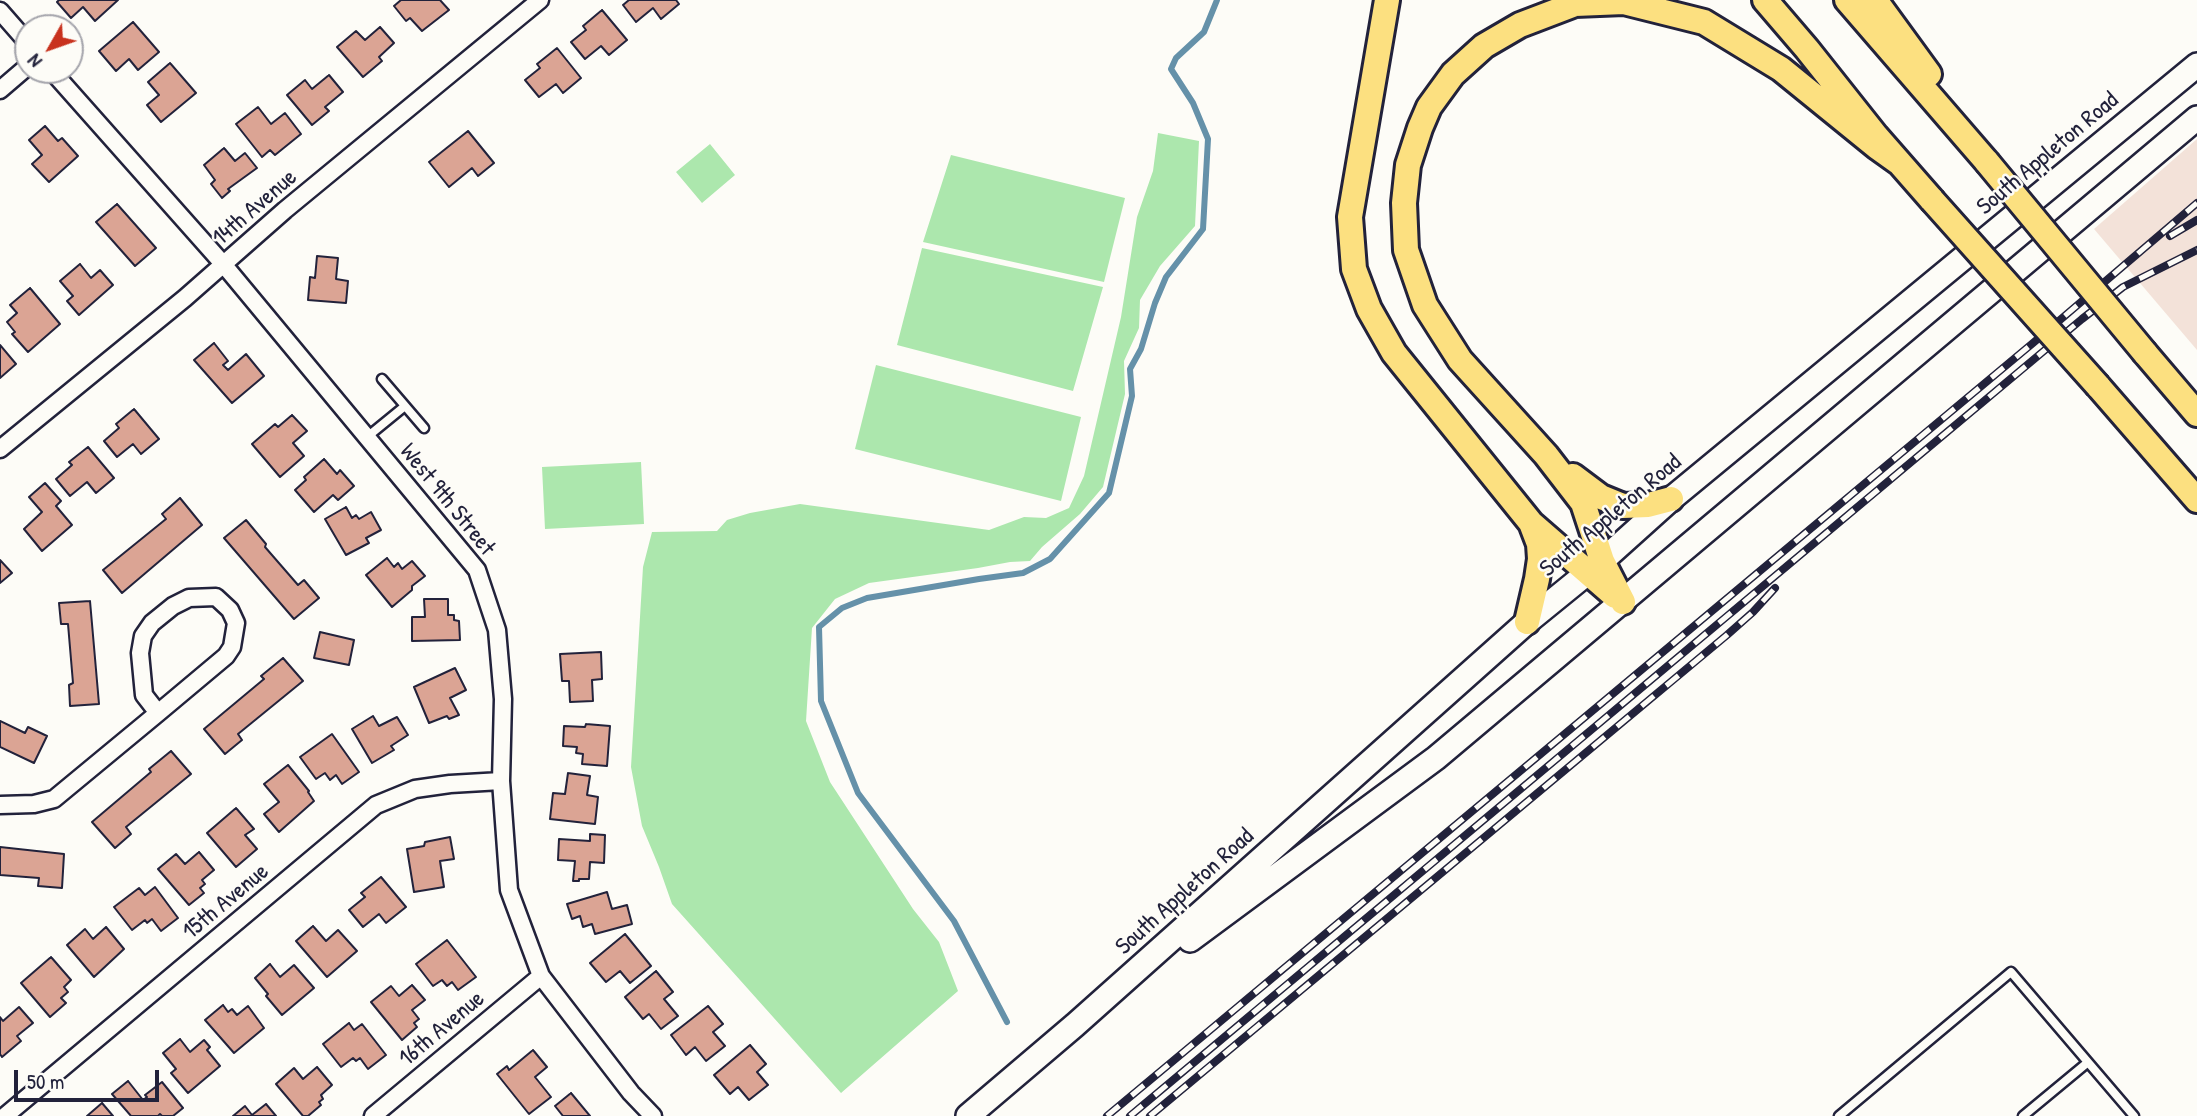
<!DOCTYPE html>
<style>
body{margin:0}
#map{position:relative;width:2197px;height:1116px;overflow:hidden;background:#fdfcf7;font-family:"Patrick Hand",sans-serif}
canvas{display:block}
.north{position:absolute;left:14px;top:14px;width:70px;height:70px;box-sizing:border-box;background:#fdfcf7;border:2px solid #a5a5ac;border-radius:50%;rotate:230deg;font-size:19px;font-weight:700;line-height:28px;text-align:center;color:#22223b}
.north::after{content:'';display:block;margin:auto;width:24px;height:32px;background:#c8321e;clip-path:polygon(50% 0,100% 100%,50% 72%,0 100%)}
.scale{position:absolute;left:14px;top:1070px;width:145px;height:32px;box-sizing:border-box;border:4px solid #22223b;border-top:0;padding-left:9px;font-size:21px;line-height:24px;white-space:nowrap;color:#22223b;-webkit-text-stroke:5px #fdfcf7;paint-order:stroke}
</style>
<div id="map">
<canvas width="2197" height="1116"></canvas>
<div class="north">N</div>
<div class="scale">50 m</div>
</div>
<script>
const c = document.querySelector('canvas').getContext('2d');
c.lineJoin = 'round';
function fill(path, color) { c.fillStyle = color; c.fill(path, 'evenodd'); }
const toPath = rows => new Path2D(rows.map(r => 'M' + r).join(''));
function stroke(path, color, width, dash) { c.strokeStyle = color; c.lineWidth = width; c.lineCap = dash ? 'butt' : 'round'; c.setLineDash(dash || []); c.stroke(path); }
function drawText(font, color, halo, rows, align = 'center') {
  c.font = font + ' "Patrick Hand",sans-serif'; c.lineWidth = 5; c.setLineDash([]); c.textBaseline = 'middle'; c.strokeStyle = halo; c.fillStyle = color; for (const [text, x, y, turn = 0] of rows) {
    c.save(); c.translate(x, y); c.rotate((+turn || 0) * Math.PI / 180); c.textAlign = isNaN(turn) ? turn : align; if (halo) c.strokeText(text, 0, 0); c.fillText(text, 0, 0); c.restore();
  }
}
fill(toPath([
 [2197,139,2197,350,2094,229]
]), '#f3e2d9');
fill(toPath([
 [1158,133,1199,141,1195,226,1160,266,1140,300,1139,328,1124,361,1125,394,1103,487,1080,514,1042,547,1030,561,1010,562,978,568,869,583,835,599,812,628,806,721,830,782,913,909,939,942,958,991,841,1093,672,904,659,867,642,826,631,767,643,567,652,532,717,531,727,520,750,513,800,504,989,530,1024,517,1046,518,1069,508,1084,476,1121,317,1137,217,1153,171],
 [710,144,735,175,702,203,676,172],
 [951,155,1125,198,1104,282,923,242],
 [922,248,1103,287,1073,391,897,345],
 [876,365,1081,417,1061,501,855,449],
 [641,462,644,524,545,529,542,467]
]), '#ace7ad');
stroke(toPath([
 [1007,1022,954,921,858,793,821,701,819,627,842,608,867,598,979,579,1023,573,1050,559,1109,493,1132,396,1130,369,1141,349,1155,303,1166,277,1203,229,1208,139,1193,103,1171,69,1176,58,1204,32,1217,0]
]), '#6591a9', 6);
const building = toPath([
 [59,0,118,0,95,21,83,7,71,18,57,2,59,0],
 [401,0,440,0,449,10,422,31,410,18,406,21,394,6,401,0],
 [629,0,676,0,679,4,661,19,653,8,636,22,623,5,629,0],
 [602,10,627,40,609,55,601,46,585,59,571,42,586,30,583,26,602,10],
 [133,22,159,52,138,70,129,59,116,71,99,51,133,22],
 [380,27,394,43,379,57,382,61,363,77,337,47,356,31,365,40,380,27],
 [557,48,581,78,563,93,556,84,539,97,525,80,540,68,537,64,557,48],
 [170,63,196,93,161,122,147,105,159,95,148,82,170,63],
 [329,75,343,92,325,107,329,111,312,125,287,95,305,80,312,89,329,75],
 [258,107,271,124,285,113,301,134,275,155,270,150,262,157,236,124,258,107],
 [45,126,58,141,62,138,78,156,49,182,32,164,42,155,29,140,45,126],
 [468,131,494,163,478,176,472,168,449,187,429,162,468,131],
 [224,148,235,161,245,153,257,168,228,189,230,191,222,198,211,184,215,180,204,165,224,148],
 [117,204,156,248,135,266,96,222,117,204],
 [317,256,338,258,336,279,348,281,346,303,308,300,310,277,315,278,317,256],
 [80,264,91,278,100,270,113,285,79,315,67,301,73,296,60,281,80,264],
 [30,288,60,324,28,352,12,334,15,332,7,322,17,313,10,305,30,288],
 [214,343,228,361,223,365,228,370,246,354,264,376,232,403,194,360,214,343],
 [0,345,16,364,0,378,0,345],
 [134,409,159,439,141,454,133,444,117,457,104,441,119,428,116,424,134,409],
 [292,415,307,431,293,443,304,456,280,477,252,444,275,424,278,427,292,415],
 [88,447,114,478,96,493,87,482,70,496,56,479,72,465,69,462,88,447],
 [324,459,337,474,340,470,354,486,338,500,333,495,314,512,295,490,306,480,304,477,324,459],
 [45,483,61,501,56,506,72,525,42,551,24,529,42,512,29,497,45,483],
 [180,498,202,525,122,593,103,570,166,519,162,514,180,498],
 [346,507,352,518,356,515,359,519,371,512,381,530,366,538,369,543,346,555,325,519,346,507],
 [246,520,266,544,265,547,298,585,304,580,319,598,294,619,224,538,246,520],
 [387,558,394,567,398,563,402,569,412,561,425,576,412,586,412,590,392,607,366,575,387,558],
 [0,560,12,573,0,583,0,560],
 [424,599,448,599,448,615,454,615,454,620,459,621,460,640,412,641,412,617,425,617,424,599],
 [90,601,99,704,70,706,69,685,73,683,68,624,61,624,59,603,90,601],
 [320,632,354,640,349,665,314,658,320,632],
 [601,652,602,679,592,680,593,701,570,702,569,681,562,681,560,654,601,652],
 [283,658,303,681,238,734,242,740,225,754,204,729,264,679,261,676,283,658],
 [455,668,466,690,450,698,459,715,449,719,447,716,429,723,414,687,455,668],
 [373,716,379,726,397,717,408,735,391,746,394,750,372,763,352,729,373,716],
 [0,721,25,733,28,727,47,736,34,763,0,747,0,721],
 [586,724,610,726,607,766,582,764,583,754,576,753,577,747,563,746,564,726,585,727,586,724],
 [332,734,359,772,342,784,336,775,330,780,325,773,316,779,300,757,332,734],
 [171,751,191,774,126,827,131,834,115,848,92,822,151,772,149,769,171,751],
 [288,765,309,791,308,792,314,801,279,832,264,814,279,802,264,784,288,765],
 [568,773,590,776,587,795,598,797,595,824,550,819,553,793,565,794,568,773],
 [236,808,254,829,245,835,257,849,236,867,207,833,236,808],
 [590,834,605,835,604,863,590,862,589,879,579,879,579,881,573,881,575,861,558,860,559,839,590,841,590,834],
 [450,837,454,859,440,861,444,887,414,892,407,849,424,846,425,842,450,837],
 [0,847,64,854,62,888,38,886,39,878,0,875,0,847],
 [199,852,214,870,202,880,205,884,200,888,204,893,189,905,158,869,176,854,185,864,199,852],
 [381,877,406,907,386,923,379,914,363,927,349,910,365,897,361,893,381,877],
 [155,887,178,918,161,931,152,919,147,923,145,920,132,930,114,907,139,888,145,895,155,887],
 [607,892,612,909,627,905,632,924,595,934,592,924,583,927,580,916,572,919,567,904,607,892],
 [313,926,326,941,338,930,357,951,327,977,296,941,313,926],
 [106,927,124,949,94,977,67,945,85,929,93,939,106,927],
 [625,934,651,966,630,983,620,971,606,982,590,963,625,934],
 [447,940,476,977,458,990,452,982,447,986,442,980,433,986,416,964,447,940],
 [51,957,71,980,64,987,68,992,61,998,66,1003,50,1017,21,983,51,957],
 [270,964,280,977,294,965,314,988,282,1015,266,996,268,994,255,978,270,964],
 [656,971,673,992,664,999,678,1016,661,1029,649,1014,643,1019,625,997,656,971],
 [412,985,425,1000,412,1010,419,1019,414,1023,417,1027,402,1040,371,1002,391,986,399,996,412,985],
 [223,1005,228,1012,232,1009,237,1015,248,1006,264,1028,234,1053,205,1020,223,1005],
 [708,1006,723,1024,713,1032,725,1046,706,1061,695,1047,686,1055,671,1035,708,1006],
 [19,1007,33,1023,17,1036,21,1041,2,1057,0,1054,0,1017,3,1021,19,1007],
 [349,1023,354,1030,362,1024,386,1055,368,1069,360,1058,356,1061,353,1058,341,1067,323,1044,349,1023],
 [180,1039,190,1052,204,1040,210,1047,207,1050,220,1066,188,1093,171,1073,176,1069,163,1053,180,1039],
 [750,1045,766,1064,757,1072,768,1085,749,1100,738,1087,730,1094,714,1075,750,1045],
 [533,1050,547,1067,535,1077,551,1097,529,1114,497,1074,507,1066,509,1070,533,1050],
 [317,1067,332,1085,321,1095,323,1099,319,1102,321,1105,308,1116,303,1116,276,1084,294,1068,303,1079,317,1067],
 [128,1081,143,1100,147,1097,145,1095,162,1082,183,1108,173,1116,162,1116,160,1114,158,1116,131,1116,112,1094,128,1081],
 [571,1093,590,1116,563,1116,555,1106,571,1093],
 [102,1103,113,1116,87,1116,102,1103],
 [266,1104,276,1116,233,1116,245,1106,252,1115,266,1104]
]);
fill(building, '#dba494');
stroke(building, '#22223b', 2);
const lane = toPath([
 [382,379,424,428],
 [367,437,405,406],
 [1839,1116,2011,972,2134,1116],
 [2023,1116,2087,1063]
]);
const street = toPath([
 [0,11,28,43],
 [51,70,224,265,477,570,497,630,503,699,501,781,509,890,541,976,631,1093,653,1116],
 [0,90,28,66],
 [0,449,185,298,285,210,540,0],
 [0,805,34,804,54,799,158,713,226,656,232,647,236,623,230,610,216,597,189,598,173,606,152,623,143,636,140,653,144,695,158,713],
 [5,1116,376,805,415,789,450,784,501,781],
 [373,1116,541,976]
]);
const secondary = toPath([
 [1190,940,1436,758,2197,118],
 [968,1116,1075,1025,1527,622,1602,561,1671,499,2197,65]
]);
const primary = toPath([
 [1387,0,1350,217,1354,269,1369,309,1394,353,1531,523,1615,596],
 [1765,0,1807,49,1876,136,1932,200],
 [1847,0,1987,162],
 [1875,0,1929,74],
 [2145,353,2197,414],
 [2098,386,2197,500],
 [1573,476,1601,497,1623,506,1648,505,1671,499],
 [1623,602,1602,561,1583,503,1546,455,1460,360,1425,305,1406,250,1404,203,1408,165,1420,128,1429,107,1453,74,1484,46,1520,25,1575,4,1624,2,1704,22,1781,69,1877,147,1898,162],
 [1527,622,1537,579,1540,559,1539,544,1531,523]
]);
stroke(lane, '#22223b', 13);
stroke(street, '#22223b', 21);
stroke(secondary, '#22223b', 28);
stroke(primary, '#22223b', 30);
stroke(lane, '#fdfcf7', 8);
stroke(street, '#fdfcf7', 16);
stroke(secondary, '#fdfcf7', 23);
stroke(primary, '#fce080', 24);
const rail = toPath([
 [2170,236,2197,220],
 [1107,1116,2033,343,2197,203],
 [1130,1116,2082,319,2123,287,2197,250],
 [1150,1116,1727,635,1753,612,1775,588]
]);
stroke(rail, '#22223b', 8);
stroke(rail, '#fdfcf7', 5, [16]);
const primaryBridge = toPath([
 [1987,162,2145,353],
 [1932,200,2098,386]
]);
stroke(primaryBridge, '#22223b', 30, []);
stroke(primaryBridge, '#fce080', 24);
drawText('24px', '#22223b', '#fdfcf7', [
 ["South Appleton Road",2048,154,-40],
 ["14th Avenue",255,208,-41],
 ["West 9th Street",447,500,51],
 ["South Appleton Road",1611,516,-40],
 ["South Appleton Road",1185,892,-42],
 ["15th Avenue",226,902,-40],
 ["16th Avenue",442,1029,-40]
]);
</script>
